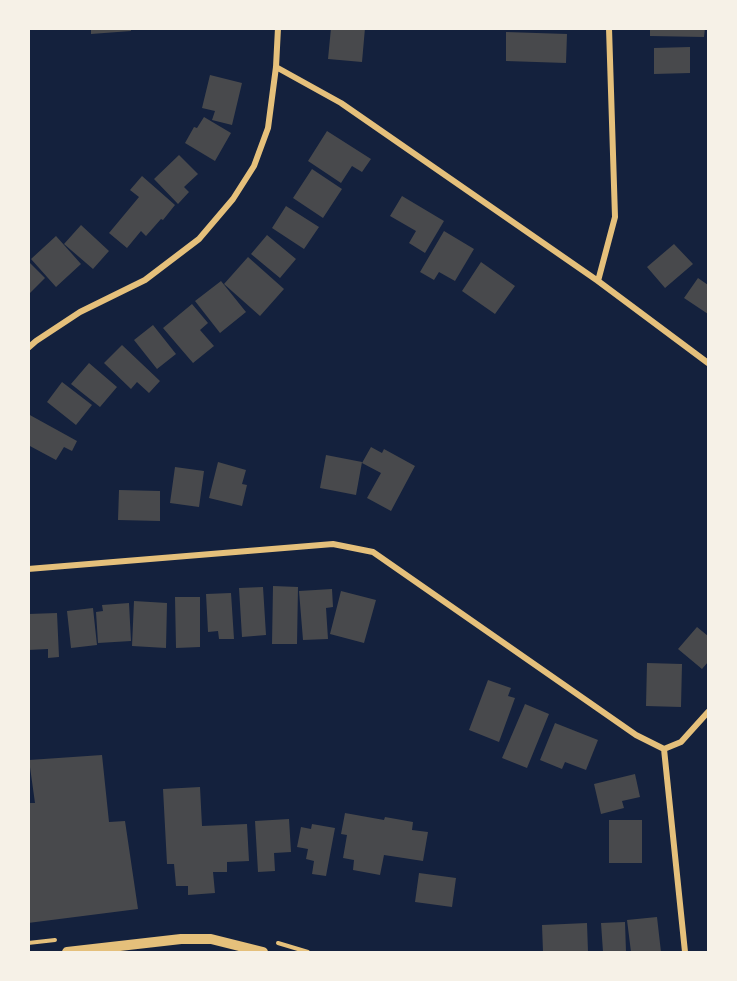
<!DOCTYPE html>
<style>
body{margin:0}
#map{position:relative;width:737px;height:981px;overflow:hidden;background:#14213d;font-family:Roboto,sans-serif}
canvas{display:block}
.frame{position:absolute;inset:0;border:30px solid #f6f1e7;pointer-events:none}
</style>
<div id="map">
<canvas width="737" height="981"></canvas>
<div class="frame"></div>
</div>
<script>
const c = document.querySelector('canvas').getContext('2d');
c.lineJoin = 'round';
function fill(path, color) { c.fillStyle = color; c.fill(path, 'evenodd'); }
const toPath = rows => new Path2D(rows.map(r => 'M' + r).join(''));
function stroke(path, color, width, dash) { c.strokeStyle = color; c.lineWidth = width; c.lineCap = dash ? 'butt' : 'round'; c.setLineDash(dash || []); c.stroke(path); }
fill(toPath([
 [91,28,131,28,131,31,91,34],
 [331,28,365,28,362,62,328,59],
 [650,28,705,28,704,37,650,36],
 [506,32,567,34,566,63,506,61],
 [690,47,690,73,654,74,654,48],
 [210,75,242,83,232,125,212,120,215,111,202,108],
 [204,117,231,133,215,161,185,143,194,127,197,128],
 [327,131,371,159,362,172,352,166,341,183,308,161],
 [179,155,198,174,184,187,189,192,178,204,154,179],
 [312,169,342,189,323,218,293,198],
 [142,176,175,205,163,220,161,219,146,236,141,231,127,248,109,233,139,197,130,190],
 [402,196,444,221,425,253,409,243,416,231,390,216],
 [286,206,319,227,304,249,272,228],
 [81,225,109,251,93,269,64,244],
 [444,231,474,249,455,281,439,272,434,280,420,272],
 [267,235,296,259,280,278,251,254],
 [56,236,81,264,56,287,31,259],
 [674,244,693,264,665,288,647,267],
 [248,257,284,289,260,316,224,284],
 [28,261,45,278,28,295],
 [481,262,515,286,495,314,462,291],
 [698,278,708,285,708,314,684,298],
 [221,281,246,312,220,333,195,301],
 [192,304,208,323,200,330,214,346,193,363,163,328],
 [153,325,176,354,157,369,134,340],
 [122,345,160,381,149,393,137,382,131,389,104,363],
 [89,363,117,387,100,407,71,384],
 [62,382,92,405,76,425,47,402],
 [28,414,77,441,72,451,64,447,56,460,28,445],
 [371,447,382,453,384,449,415,466,391,511,367,498,381,473,362,463],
 [326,455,362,462,356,495,320,488],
 [218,462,246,470,242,484,247,485,242,506,209,498],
 [175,467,204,471,199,507,170,503],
 [119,490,160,491,160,521,118,520],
 [273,586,298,587,297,644,272,644],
 [263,587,266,635,242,637,239,588],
 [332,589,333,607,326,608,328,639,303,640,299,591],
 [341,591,376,600,364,643,330,634],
 [231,593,234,639,219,639,218,631,208,632,206,594],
 [175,597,200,597,200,647,176,648],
 [134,601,167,603,166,648,132,646],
 [129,603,131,641,98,643,96,612,103,611,102,605],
 [93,608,97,645,71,648,67,611],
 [57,613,59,657,48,658,48,649,28,650,28,614],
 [697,627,708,636,708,662,702,669,678,649],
 [647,663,682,664,681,707,646,706],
 [488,680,511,688,508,696,515,698,499,742,469,730],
 [525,704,549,714,527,768,502,758],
 [555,723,598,740,586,770,565,762,562,769,540,760],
 [102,755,109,822,125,821,138,909,28,923,28,803,35,803,29,760],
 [635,774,640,797,622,801,624,808,601,814,594,784],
 [200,787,202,826,247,824,249,861,227,862,227,872,213,872,215,893,188,895,188,886,176,886,174,864,167,864,163,789],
 [345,813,384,820,385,817,413,822,412,830,428,832,423,861,384,855,380,875,353,870,354,860,343,858,347,835,341,834],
 [289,819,291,852,274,853,275,871,258,872,255,821],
 [609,820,642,820,642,863,609,863],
 [312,824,335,828,326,876,312,874,314,861,306,859,308,849,297,847,301,827,311,829],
 [419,873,456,878,452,907,415,902],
 [657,917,661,952,631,952,627,920],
 [625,922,626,952,603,952,601,923],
 [587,923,588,952,543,952,542,925]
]), '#48494c');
stroke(toPath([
 [28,943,55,940],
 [278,943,308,952]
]), '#e5c07b', 4);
stroke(toPath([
 [276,67,341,103,598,281,708,363],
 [598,281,615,217,609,28],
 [28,348,36,341,80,312,145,280,199,239,233,199,254,166,268,128,276,67,278,28],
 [28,569,333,544,373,552,636,735,664,749],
 [664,749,685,952],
 [664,749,681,742,708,712]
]), '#e5c07b', 6);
stroke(toPath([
 [67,952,181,939,211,939,263,952]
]), '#e5c07b', 10);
</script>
